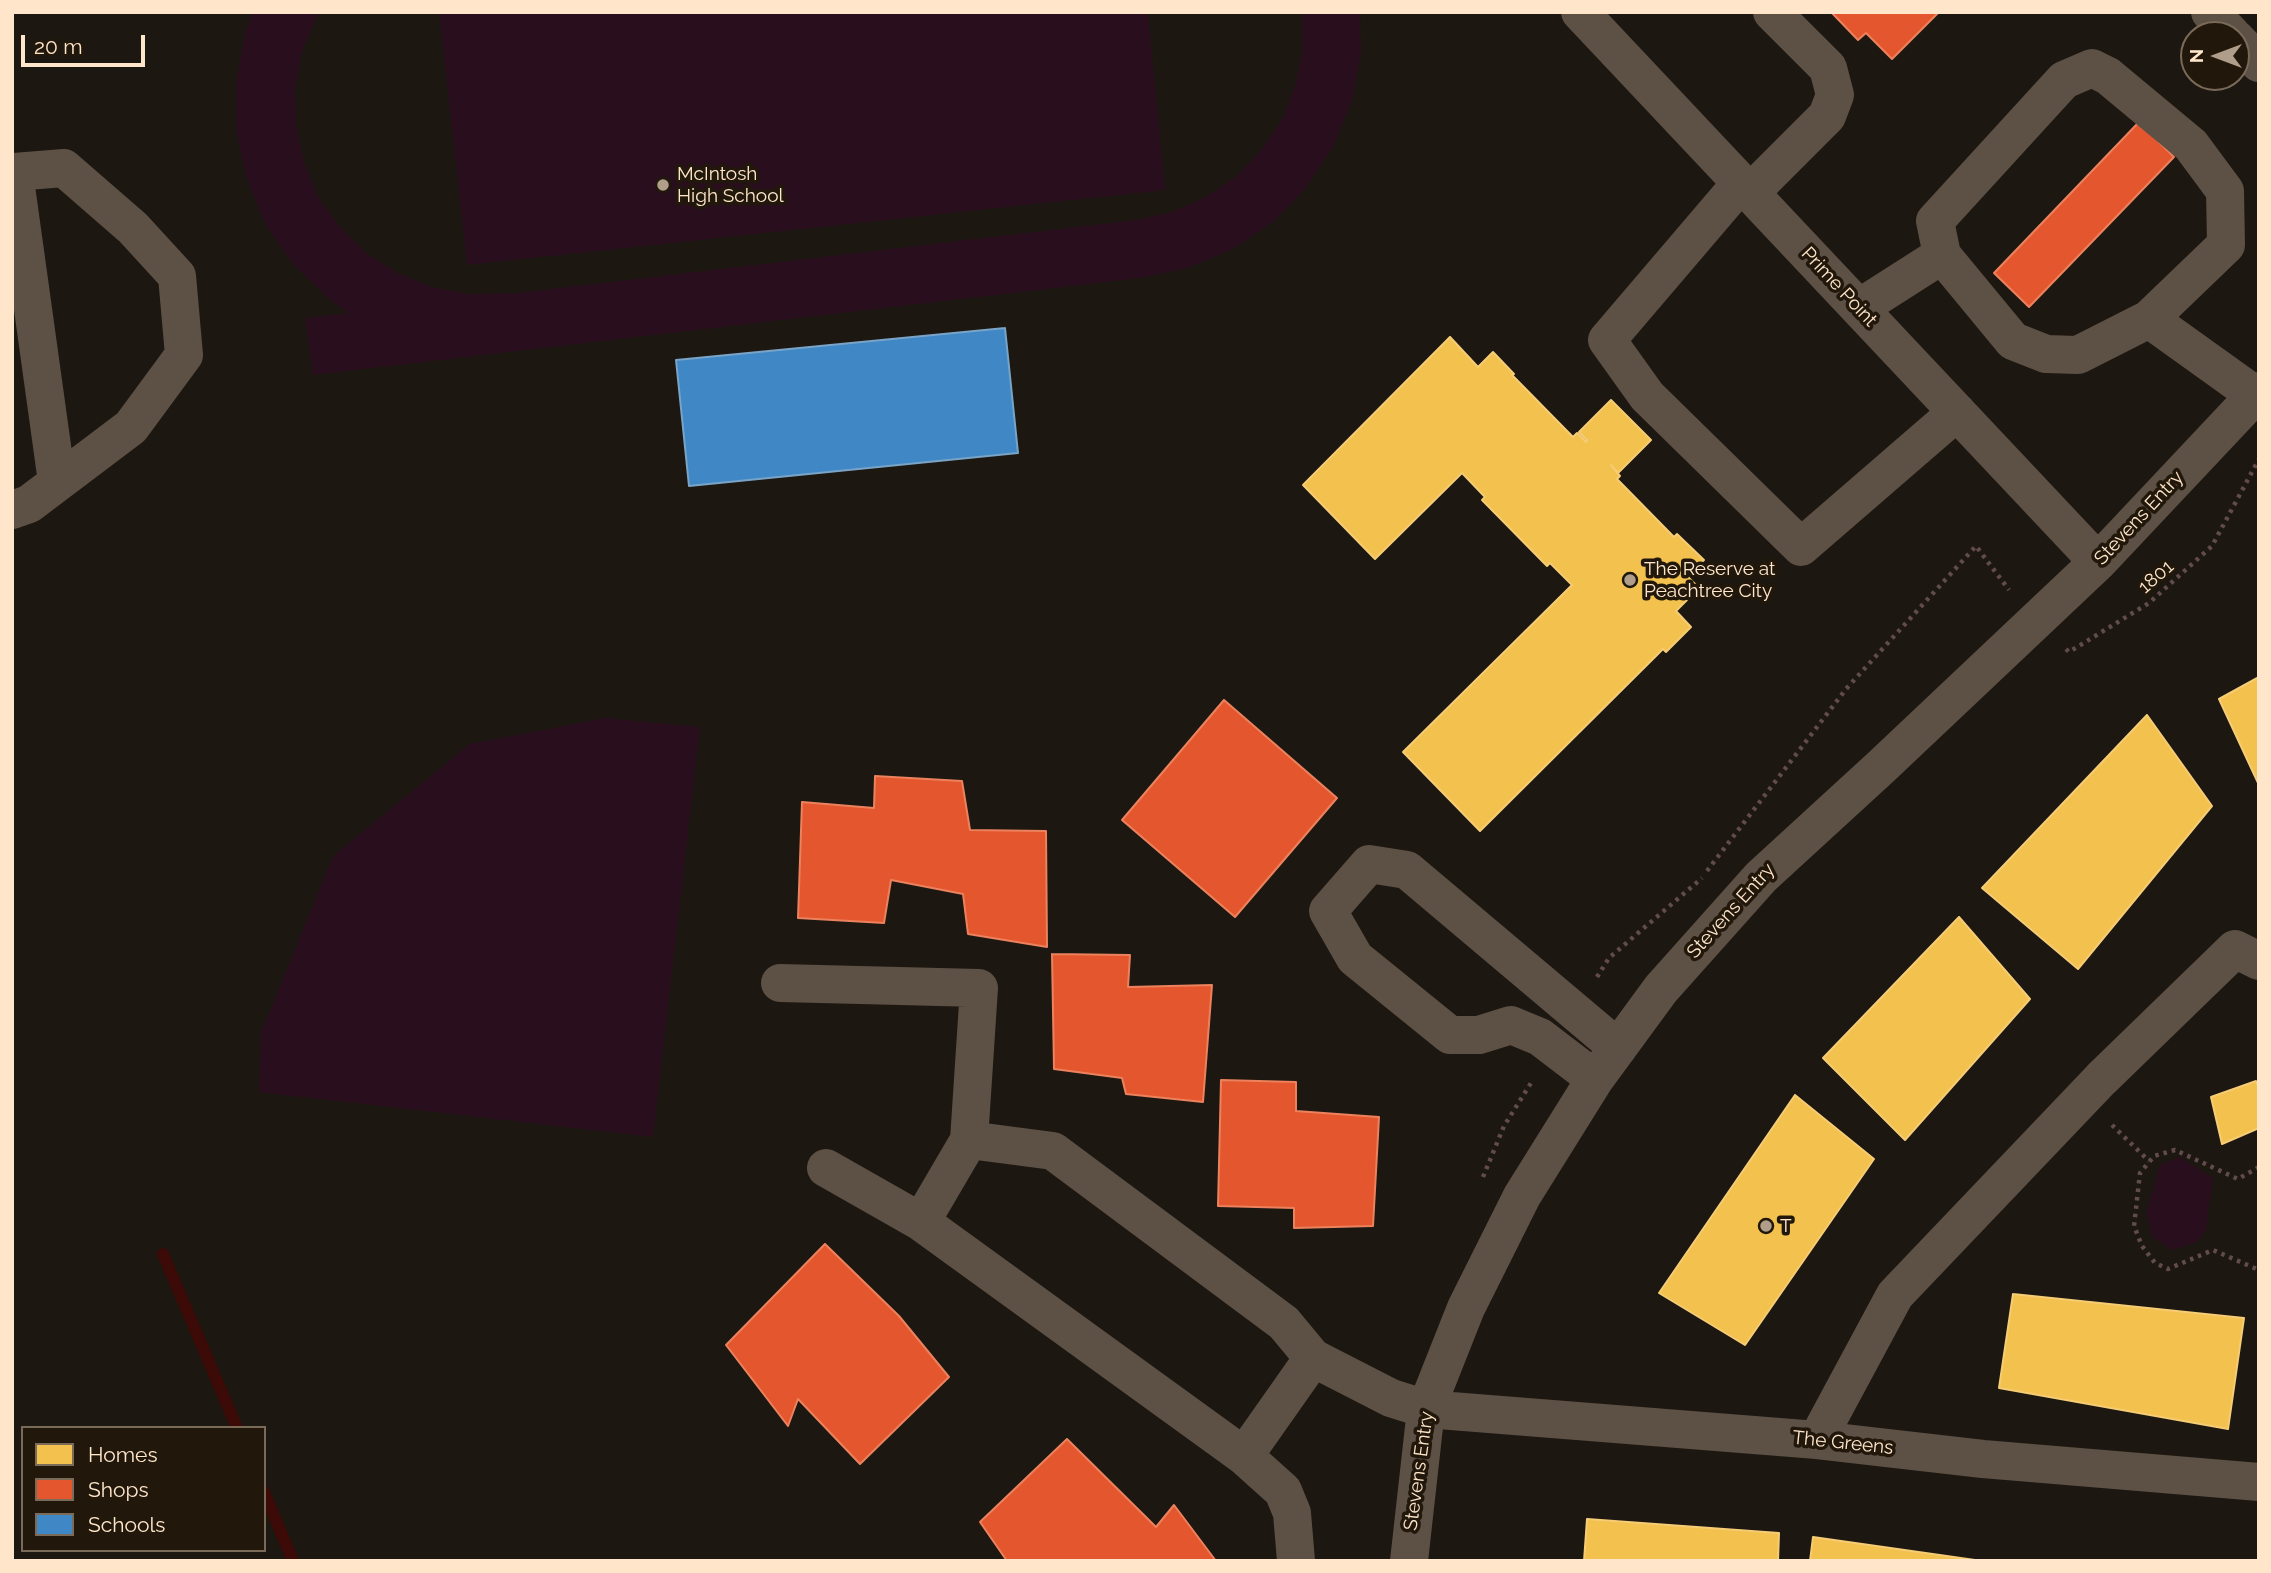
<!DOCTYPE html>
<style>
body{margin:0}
#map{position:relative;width:2271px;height:1573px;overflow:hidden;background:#1c1710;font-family:Raleway,sans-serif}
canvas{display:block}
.frame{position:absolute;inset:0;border:14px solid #ffe6cb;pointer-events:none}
.legend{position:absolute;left:21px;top:1426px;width:245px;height:126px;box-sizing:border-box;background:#21180b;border:2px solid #7a6a58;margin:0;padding:9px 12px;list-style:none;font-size:21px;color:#ffe6cb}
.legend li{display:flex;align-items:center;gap:14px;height:35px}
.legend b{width:35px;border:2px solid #7a6a58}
.north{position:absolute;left:2180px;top:21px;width:70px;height:70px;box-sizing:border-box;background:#21180b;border:2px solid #7a6a58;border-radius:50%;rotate:270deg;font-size:19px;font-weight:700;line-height:28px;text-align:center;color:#ffe6cb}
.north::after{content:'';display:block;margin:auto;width:24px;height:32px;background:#b09e8a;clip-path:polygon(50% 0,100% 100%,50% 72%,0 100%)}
.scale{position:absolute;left:21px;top:35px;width:124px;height:32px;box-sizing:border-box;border:4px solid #ffe6cb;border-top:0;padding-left:9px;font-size:21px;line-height:24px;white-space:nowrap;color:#ffe6cb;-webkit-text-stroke:5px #21180b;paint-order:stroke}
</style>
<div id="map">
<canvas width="2271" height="1573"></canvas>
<div class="frame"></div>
<ul class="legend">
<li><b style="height:19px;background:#f2c14e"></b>Homes</li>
<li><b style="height:19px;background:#e4572e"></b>Shops</li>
<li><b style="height:19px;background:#3f88c5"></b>Schools</li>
</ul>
<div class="north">N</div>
<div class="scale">20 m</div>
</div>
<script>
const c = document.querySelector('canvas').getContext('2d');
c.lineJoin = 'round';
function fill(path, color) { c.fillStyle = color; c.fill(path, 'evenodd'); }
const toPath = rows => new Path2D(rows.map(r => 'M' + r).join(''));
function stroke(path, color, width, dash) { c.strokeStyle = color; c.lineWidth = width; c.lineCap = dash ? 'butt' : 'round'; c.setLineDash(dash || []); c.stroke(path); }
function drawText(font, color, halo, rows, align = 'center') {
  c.font = font + ' Raleway,sans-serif'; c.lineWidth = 7; c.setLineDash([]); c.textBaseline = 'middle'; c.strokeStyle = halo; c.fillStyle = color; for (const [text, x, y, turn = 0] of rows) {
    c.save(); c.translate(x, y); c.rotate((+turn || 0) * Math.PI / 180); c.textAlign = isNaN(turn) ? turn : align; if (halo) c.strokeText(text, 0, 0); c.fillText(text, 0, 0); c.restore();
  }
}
fill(toPath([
 [253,12,319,12,302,52,295,88,296,126,304,162,318,197,340,227,366,253,397,273,432,287,469,294,517,293,1136,220,1172,212,1206,197,1237,176,1262,149,1283,118,1296,83,1303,47,1302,12,1360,12,1361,52,1352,100,1334,145,1307,187,1273,222,1233,249,1188,268,1140,278,313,375,305,318,349,313,328,298,293,264,265,224,247,179,236,131,236,82,245,34],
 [439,12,1148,12,1165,190,467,265],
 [605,718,700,727,653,1137,259,1092,261,1033,333,856,470,744],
 [2179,1157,2213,1178,2206,1230,2197,1242,2173,1250,2153,1238,2146,1214,2160,1165]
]), '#290f1e');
const homes = toPath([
 [1450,337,1478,367,1493,352,1514,374,1512,375,1573,437,1577,433,1586,442,1587,440,1579,432,1611,400,1651,440,1618,473,1611,465,1620,476,1617,479,1674,537,1677,534,1704,560,1687,576,1699,588,1676,611,1691,627,1666,652,1663,649,1480,831,1403,752,1572,585,1550,563,1547,566,1482,500,1485,497,1462,473,1375,559,1303,485,1450,337],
 [2259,677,2259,785,2219,699,2259,677],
 [2147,715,2212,806,2078,969,1982,888,2147,715],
 [1959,917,2030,999,1905,1140,1823,1058,1959,917],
 [2256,1081,2259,1089,2259,1128,2222,1144,2211,1097,2256,1081],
 [1795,1095,1874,1159,1745,1345,1659,1293,1795,1095],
 [2013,1294,2244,1318,2228,1429,1999,1388,2013,1294],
 [1587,1519,1779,1533,1778,1561,1584,1561,1587,1519],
 [1813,1537,1982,1561,1810,1561,1813,1537]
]);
fill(homes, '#f2c14e');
stroke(homes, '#f6cc74', 2);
const shops = toPath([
 [1831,12,1939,12,1892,59,1866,33,1858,40,1831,12],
 [2139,122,2174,157,2029,307,1994,273,2139,122],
 [1224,700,1337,798,1235,917,1122,820,1224,700],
 [875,776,962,781,970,830,1046,831,1047,947,968,934,963,894,891,880,884,923,798,918,802,802,874,808,875,776],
 [1052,954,1130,955,1128,987,1212,985,1203,1102,1126,1094,1122,1078,1054,1069,1052,954],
 [1221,1080,1296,1082,1296,1111,1379,1117,1373,1226,1294,1228,1294,1208,1218,1206,1221,1080],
 [825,1244,899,1316,949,1377,860,1464,798,1399,788,1426,726,1345,825,1244],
 [1067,1439,1156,1527,1174,1505,1216,1561,1007,1561,980,1522,1067,1439]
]);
fill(shops, '#e4572e');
stroke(shops, '#ec825d', 2);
const schools = toPath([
 [1005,328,1018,453,689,486,676,360,1005,328]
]);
fill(schools, '#3f88c5');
stroke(schools, '#79a4c7', 2);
stroke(toPath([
 [163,1254,237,1428],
 [264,1492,293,1561]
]), '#3c0a07', 12);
stroke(toPath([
 [2066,649,2069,652,2149,603,2212,546,2259,459],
 [1707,871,1846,689,1976,546,2009,590],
 [1597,977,1609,958,1702,878],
 [2112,1125,2149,1161],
 [2259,1167,2238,1179,2175,1150,2154,1156,2140,1173,2134,1226,2142,1246,2155,1263,2168,1269,2213,1250,2259,1270],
 [1483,1177,1504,1126,1531,1083]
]), '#624b4d', 4.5, [3.5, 5]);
stroke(toPath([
 [1580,12,2098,562],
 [2210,12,2232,35],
 [2236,39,2259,63],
 [1741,183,1607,340,1647,396,1801,547,1957,412],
 [1750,193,1827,116,1835,95,1828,68,1772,12],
 [1859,308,1942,255],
 [2149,319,2226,245,2225,191,2191,145,2108,76,2092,68,2064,80,1935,221,1942,255,2013,341,2046,354,2078,355,2149,319,2255,395],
 [12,510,29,504,131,427,184,355,177,276,133,228,64,168,14,172,57,482],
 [780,983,979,988,969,1140,1053,1151,1284,1323,1313,1358,1391,1398,1426,1409,1817,1440,1983,1459,2259,1482],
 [1595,1079,1540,1037,1511,1025,1479,1035,1450,1035,1355,958,1328,911,1369,864,1407,870,1618,1048],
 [826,1168,921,1222,969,1140],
 [921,1222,1244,1456,1283,1491,1292,1513,1296,1561],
 [1817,1440,1895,1295,2101,1079,2235,949,2259,961],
 [1244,1456,1313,1358],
 [1409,1561,1426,1409,1466,1308,1522,1196,1595,1079,1661,989,1761,877,1881,767,2098,562,2259,391]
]), '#5d5045', 38);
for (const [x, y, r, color] of [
 [663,185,7,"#b09e8a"],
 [1630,580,7,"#b09e8a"],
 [1766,1226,7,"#b09e8a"]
]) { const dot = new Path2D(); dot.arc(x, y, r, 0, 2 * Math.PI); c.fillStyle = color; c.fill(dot); stroke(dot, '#21180b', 2.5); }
drawText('19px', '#ffe6cb', '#21180b', [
 ["McIntosh",677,174],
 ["High School",677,196],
 ["The Reserve at",1644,569],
 ["Peachtree City",1644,591],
 ["T",1780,1226]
], 'left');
drawText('19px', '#ffe6cb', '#21180b', [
 ["Prime Point",1839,287,47],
 ["Stevens Entry",2139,518,-47],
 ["1801",2156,577,-41],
 ["Stevens Entry",1731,911,-48],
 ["The Greens",1843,1443,6],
 ["Stevens Entry",1419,1471,-82]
]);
</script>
